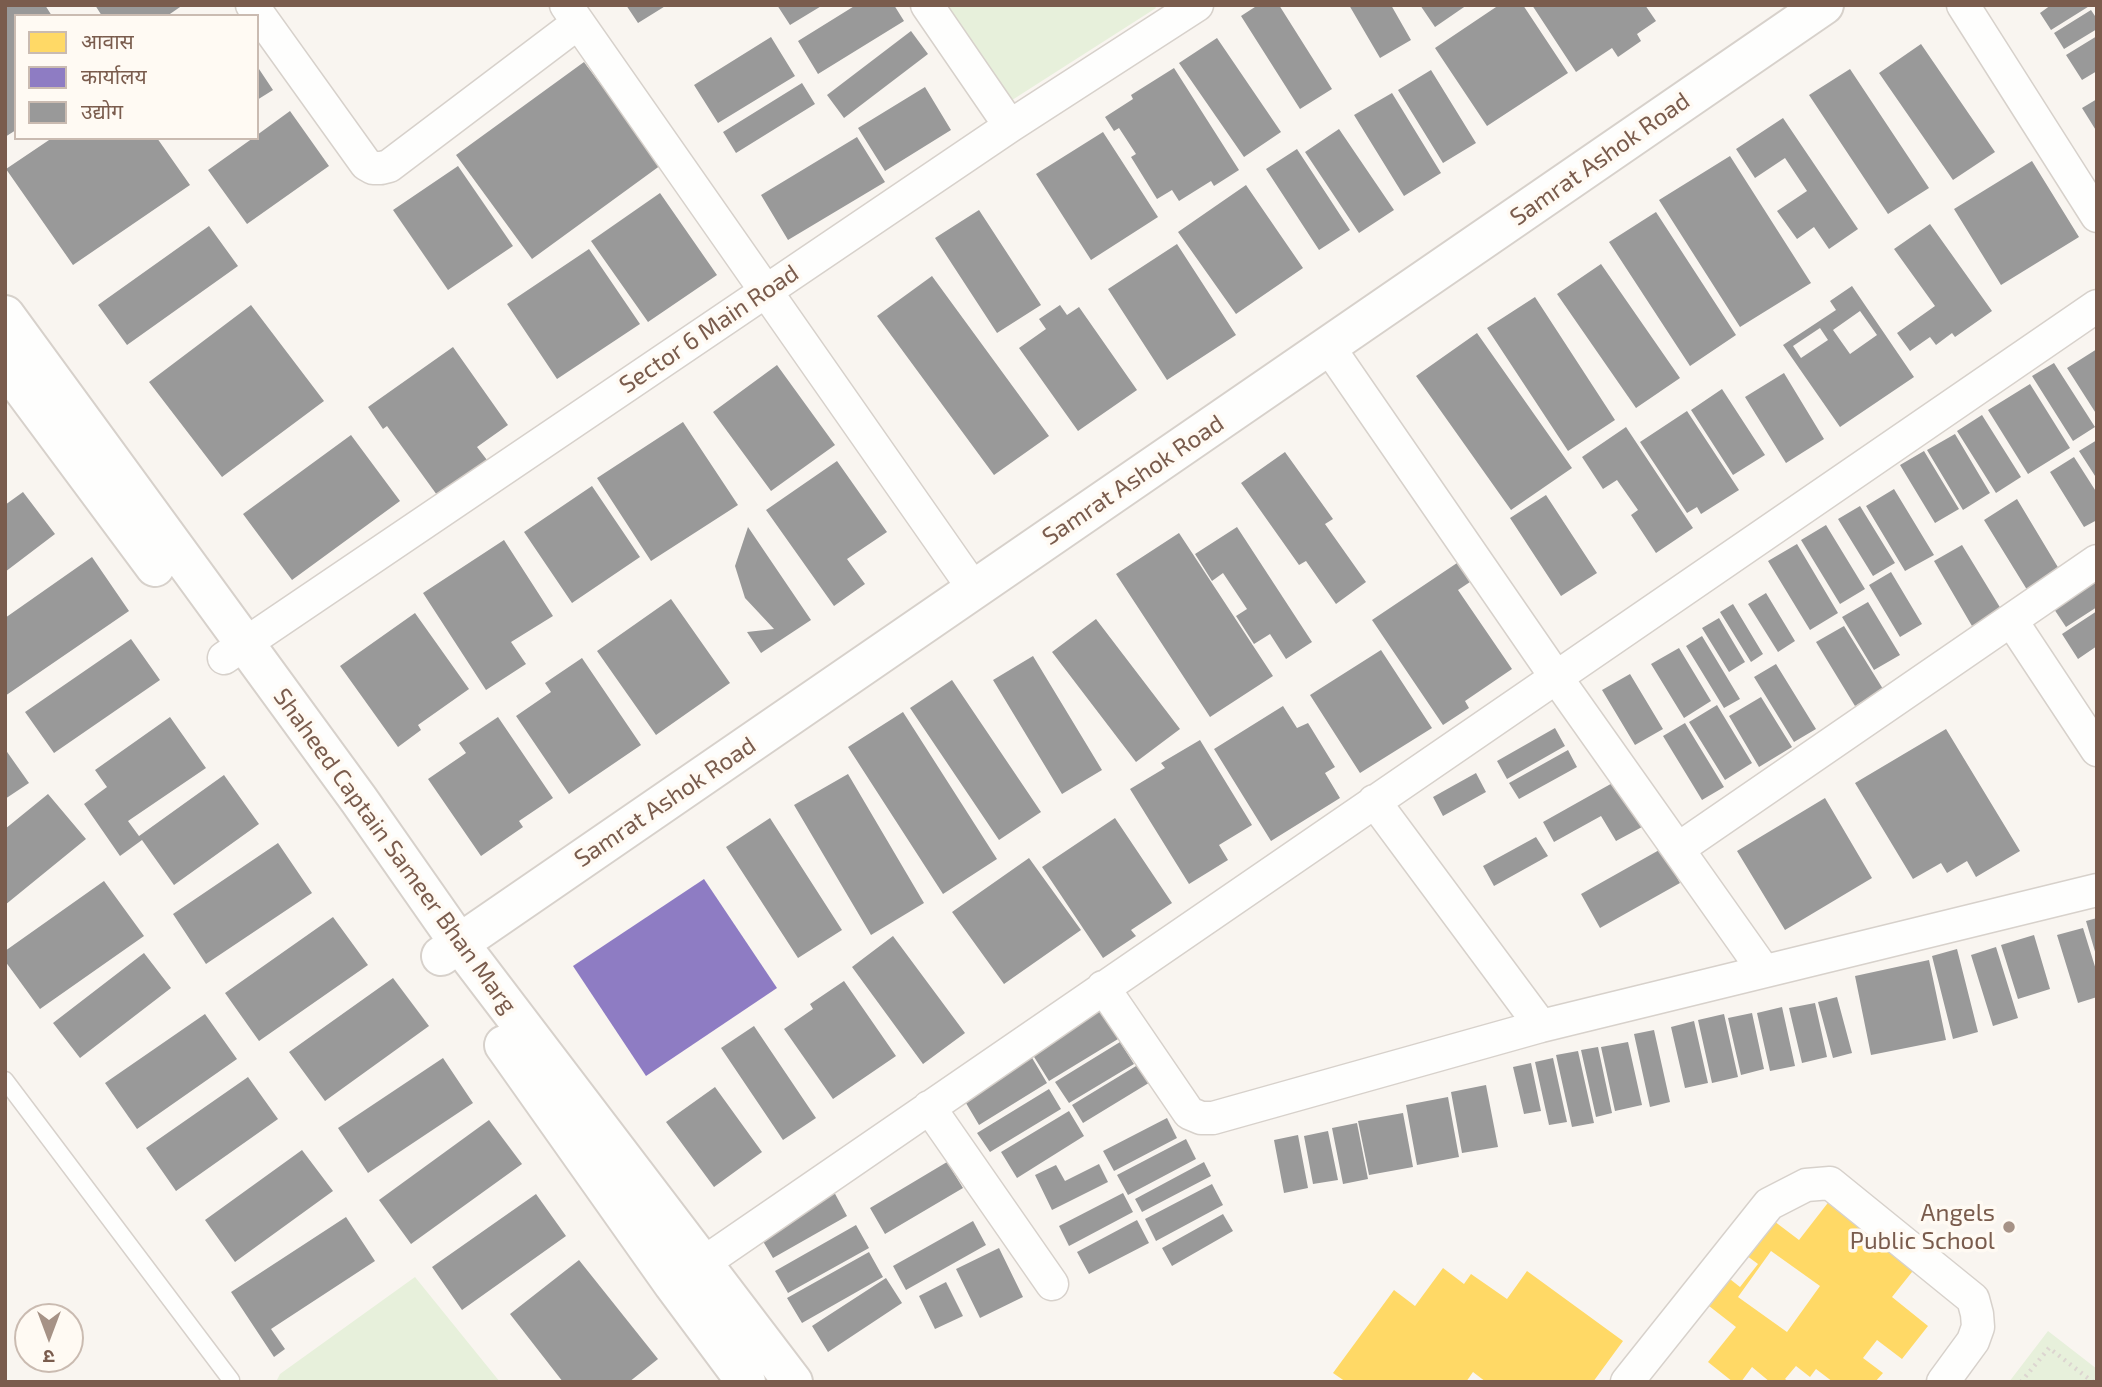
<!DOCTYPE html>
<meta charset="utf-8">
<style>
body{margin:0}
#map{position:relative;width:2102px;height:1387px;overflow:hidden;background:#f9f5f0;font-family:"Exo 2","Noto Sans Devanagari",sans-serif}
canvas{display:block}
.frame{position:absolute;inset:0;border:7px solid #7a5c4d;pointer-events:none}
.legend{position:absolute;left:14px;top:14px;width:245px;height:126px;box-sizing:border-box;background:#fffaf3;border:2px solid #cabbb1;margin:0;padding:9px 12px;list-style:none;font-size:21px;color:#7a5c4d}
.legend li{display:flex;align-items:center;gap:14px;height:35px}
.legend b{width:35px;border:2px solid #cabbb1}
.north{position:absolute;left:14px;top:1303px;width:70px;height:70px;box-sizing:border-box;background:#fffaf3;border:2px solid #cabbb1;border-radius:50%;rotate:180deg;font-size:19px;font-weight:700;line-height:28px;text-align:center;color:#7a5c4d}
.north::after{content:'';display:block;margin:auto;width:24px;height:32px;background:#a69286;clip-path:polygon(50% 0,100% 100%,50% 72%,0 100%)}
</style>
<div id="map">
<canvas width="2102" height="1387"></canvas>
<div class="frame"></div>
<ul class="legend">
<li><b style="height:19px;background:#ffd966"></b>आवास</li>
<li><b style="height:19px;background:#8e7cc3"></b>कार्यालय</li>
<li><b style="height:19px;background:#999"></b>उद्योग</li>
</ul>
<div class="north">उ</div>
</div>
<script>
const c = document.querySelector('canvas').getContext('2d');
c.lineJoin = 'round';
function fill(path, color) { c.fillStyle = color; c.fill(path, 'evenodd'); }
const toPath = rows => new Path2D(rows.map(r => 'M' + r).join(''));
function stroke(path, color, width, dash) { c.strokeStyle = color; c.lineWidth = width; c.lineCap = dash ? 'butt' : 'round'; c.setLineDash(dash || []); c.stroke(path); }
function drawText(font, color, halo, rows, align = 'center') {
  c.font = font + ' "Exo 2",sans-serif'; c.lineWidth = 7; c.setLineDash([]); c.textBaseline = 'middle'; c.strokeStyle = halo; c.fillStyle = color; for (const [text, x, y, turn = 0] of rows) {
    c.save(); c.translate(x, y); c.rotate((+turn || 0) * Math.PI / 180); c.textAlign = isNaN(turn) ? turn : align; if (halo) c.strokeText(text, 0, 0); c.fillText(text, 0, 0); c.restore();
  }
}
fill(toPath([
 [943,5,1154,5,1156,8,1009,102],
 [415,1277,500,1382,276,1382,280,1374],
 [2048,1331,2097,1369,2097,1382,2009,1382]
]), '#e7f0db');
fill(toPath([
 [1834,1195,1920,1262,1892,1297,1928,1326,1902,1359,1877,1340,1863,1358,1883,1373,1875,1382,1833,1382,1816,1369,1810,1377,1796,1366,1785,1379,1789,1382,1770,1382,1752,1367,1741,1382,1733,1382,1708,1362,1736,1327,1700,1299,1721,1272,1740,1287,1758,1264,1739,1250,1766,1215,1799,1240],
 [1771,1251,1820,1286,1787,1332,1738,1297],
 [1443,1268,1464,1284,1471,1274,1507,1299,1527,1271,1623,1341,1593,1382,1486,1382,1473,1372,1466,1382,1346,1382,1333,1373,1394,1290,1415,1306]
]), '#ffd966');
fill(toPath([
 [704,879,777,988,646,1076,573,966]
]), '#8e7cc3');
fill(toPath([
 [5,5,45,5,52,16,16,16,16,130,5,137],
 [95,5,183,5,167,16,102,16],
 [626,5,667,5,638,23],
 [777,5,823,5,790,25],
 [856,5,894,5,904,21,818,74,798,41],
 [1258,5,1279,5,1332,89,1300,109,1241,16],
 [1349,5,1391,5,1411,40,1380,58],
 [1420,5,1467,5,1435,27],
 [1499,5,1523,5,1568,73,1487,126,1435,48],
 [1532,5,1645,5,1656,21,1637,34,1641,41,1618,57,1612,48,1576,72],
 [2051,5,2091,5,2051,30,2040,13],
 [2091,10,2097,19,2097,29,2064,49,2054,33],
 [911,31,928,54,844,118,827,95],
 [2097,36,2097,71,2082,80,2066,55],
 [771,37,795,76,718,123,694,85],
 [1217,38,1281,132,1244,157,1179,63],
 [1921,44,1995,152,1953,180,1879,73],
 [584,62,661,165,532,259,456,155],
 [257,66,273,90,257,100],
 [1174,68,1239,170,1214,186,1211,181,1179,201,1172,190,1157,199,1131,157,1136,154,1119,128,1114,131,1105,117,1133,99,1131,95],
 [1850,69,1929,188,1888,214,1809,95],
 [1431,70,1476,143,1443,163,1398,90],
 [802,83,815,104,736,153,723,132],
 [925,87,951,130,885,171,858,128],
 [1392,93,1441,173,1404,196,1354,115],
 [2097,99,2097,132,2082,108],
 [290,111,329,166,247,224,208,170,253,138,257,138,257,135],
 [1783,118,1858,229,1829,249,1814,227,1797,239,1777,211,1807,191,1785,158,1755,178,1736,149],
 [1339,129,1394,210,1359,233,1305,152],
 [1103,132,1158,217,1091,260,1036,174],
 [857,137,885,182,788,240,761,195],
 [52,138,157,138,190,185,73,265,6,169],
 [1297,149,1350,230,1319,250,1266,169],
 [1730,156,1811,283,1740,327,1659,200],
 [2032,161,2079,237,2001,285,1954,209],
 [458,166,513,246,448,290,393,210],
 [1246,185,1303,268,1236,314,1178,232],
 [660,193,717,275,648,322,591,241],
 [979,210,1041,305,997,333,935,238],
 [1656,212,1736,335,1690,366,1609,242],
 [1930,224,1992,311,1955,337,1952,333,1936,345,1930,337,1910,351,1897,333,1935,306,1894,249],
 [209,226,238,266,127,345,98,305],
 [1177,244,1236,335,1167,380,1108,289],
 [589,249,640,324,557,379,507,304],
 [1601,264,1680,378,1636,408,1557,294],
 [932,276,1049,436,994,475,877,316],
 [1852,286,1914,377,1840,427,1783,345,1836,310,1830,301],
 [1860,311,1877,335,1850,354,1833,330],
 [1820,328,1828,340,1801,358,1793,346],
 [1535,297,1615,420,1568,451,1487,328],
 [251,305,324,401,222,477,149,382],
 [1060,305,1067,315,1079,307,1137,390,1078,431,1019,348,1046,329,1039,319],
 [1477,333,1572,468,1511,510,1416,376],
 [453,347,508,425,477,447,487,460,437,495,387,426,383,429,368,407],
 [2097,349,2097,415,2067,368],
 [2054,363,2095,427,2073,441,2032,376],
 [777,365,835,445,771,491,713,412],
 [1784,373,1824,439,1786,463,1745,397],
 [2030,384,2070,448,2028,474,1988,410],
 [1722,389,1765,455,1733,475,1691,410],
 [1687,411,1739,490,1701,514,1697,507,1687,513,1640,442],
 [1982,415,2021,477,1996,493,1957,431],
 [683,422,738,505,651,561,597,478],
 [1626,427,1693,528,1656,553,1631,515,1638,510,1617,480,1603,489,1582,457],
 [1955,434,1990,493,1963,510,1927,450],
 [351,435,400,501,292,580,243,514],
 [2097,440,2097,479,2079,451],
 [1924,451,1959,509,1935,523,1900,465],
 [1285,452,1333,519,1325,524,1366,582,1336,604,1306,561,1299,565,1241,483],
 [2074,457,2097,493,2097,520,2084,527,2050,472],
 [837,461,887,532,847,559,865,584,834,606,766,510],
 [592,486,640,557,572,603,524,532],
 [1894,489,1934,555,1905,571,1866,506],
 [23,492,55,534,5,572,5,505],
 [1546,495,1597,573,1561,596,1510,518],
 [2017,499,2062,574,2029,593,1984,520],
 [1860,506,1895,563,1873,576,1838,519],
 [1826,525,1865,589,1840,604,1801,540],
 [748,527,811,620,761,653,747,632,774,629,745,598,735,566],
 [1237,527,1312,642,1286,659,1270,634,1254,644,1236,616,1247,609,1223,573,1212,581,1195,554],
 [1179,533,1273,676,1210,717,1116,574],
 [504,540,553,616,511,642,526,664,486,690,423,593],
 [1797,544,1838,613,1810,630,1768,561],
 [1962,545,2001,609,1972,626,1934,561],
 [92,557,129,611,5,696,5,618],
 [1457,563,1470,582,1458,590,1512,669,1465,701,1469,708,1443,725,1372,620],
 [1891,572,1922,624,1900,637,1869,585],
 [2097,581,2097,607,2066,627,2054,609],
 [1766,593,1795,641,1778,652,1748,604],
 [671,599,730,683,656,735,597,651],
 [1868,602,1900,655,1874,670,1842,617],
 [1733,604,1763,654,1751,662,1720,612],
 [2097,611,2097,646,2078,659,2062,634],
 [415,613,469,689,418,725,421,730,398,747,340,666],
 [1719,618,1745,662,1729,672,1702,628],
 [1096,619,1180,729,1136,762,1052,652],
 [1844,626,1883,689,1855,706,1816,642],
 [1702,636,1740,699,1724,708,1686,646],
 [131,639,160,680,54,753,25,712],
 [1679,648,1711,701,1684,718,1651,664],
 [1381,650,1432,728,1360,773,1310,695],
 [1033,656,1102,770,1062,794,993,680],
 [582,658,641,745,569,794,516,716,551,692,545,683],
 [1776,664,1816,729,1794,742,1754,677],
 [1630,674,1663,729,1635,745,1602,690],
 [952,680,1041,812,999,840,910,708],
 [1761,697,1792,747,1759,767,1729,716],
 [1717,705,1752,763,1725,780,1689,722],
 [1283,706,1297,728,1308,723,1335,767,1325,773,1340,798,1271,841,1214,749],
 [903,712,997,859,943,894,848,747],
 [170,717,206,768,128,821,139,836,224,775,259,824,174,885,142,840,120,856,84,804,107,787,95,770],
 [498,717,553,798,519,821,523,827,481,856,428,779,466,753,459,743],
 [1685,723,1724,787,1702,800,1663,736],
 [1555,728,1565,746,1507,779,1497,761],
 [1946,729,2020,851,1976,877,1967,861,1947,873,1941,863,1913,879,1855,783],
 [1200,740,1252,825,1219,845,1228,860,1189,884,1130,789,1165,768,1161,763],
 [5,749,29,783,5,799],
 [1568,750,1577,767,1519,799,1509,783],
 [1476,773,1486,792,1443,816,1433,797],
 [848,774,924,903,871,935,794,805],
 [1616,781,1642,827,1616,841,1601,816,1554,842,1543,822],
 [48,794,86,839,5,905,5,829],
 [1825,798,1872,878,1785,930,1737,851],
 [770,818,842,930,798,958,726,847],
 [1115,818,1172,903,1131,930,1136,936,1103,958,1042,867],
 [1536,837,1548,856,1494,886,1483,866],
 [278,843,312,893,206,964,173,914],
 [1661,849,1680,883,1600,928,1581,894],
 [1029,858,1081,930,1004,984,952,912],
 [104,881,144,936,40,1009,5,961,5,951],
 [333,917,368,965,259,1041,225,993],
 [2097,918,2097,954,2096,955,2086,921],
 [2083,928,2097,973,2097,997,2078,1003,2057,935],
 [2034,935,2050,989,2018,999,2001,945],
 [893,936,965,1033,923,1064,852,967],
 [1996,947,2018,1018,1993,1026,1971,955],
 [1957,949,1978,1032,1953,1039,1932,956],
 [144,953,171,988,80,1058,53,1023],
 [1929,960,1946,1040,1871,1055,1855,976],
 [393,978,429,1026,325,1101,289,1052],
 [844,981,896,1056,833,1099,784,1029,813,1009,810,1004],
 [1837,997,1852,1053,1833,1058,1818,1002],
 [1815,1003,1827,1057,1802,1063,1789,1008],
 [1106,1006,1123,1036,1049,1081,1031,1052],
 [1782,1007,1795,1066,1770,1071,1757,1013],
 [1752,1013,1764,1069,1741,1075,1728,1018],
 [205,1014,237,1059,137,1129,105,1083],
 [1724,1014,1738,1077,1712,1083,1698,1020],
 [1694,1021,1708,1083,1685,1088,1671,1027],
 [754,1026,816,1118,783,1140,721,1048],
 [1654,1030,1670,1102,1650,1107,1634,1034],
 [1120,1042,1134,1064,1069,1103,1055,1082],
 [1628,1042,1642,1105,1615,1111,1601,1047],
 [1598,1047,1612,1113,1596,1117,1581,1050],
 [1578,1051,1594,1123,1572,1127,1556,1055],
 [1031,1056,1047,1083,979,1125,963,1098],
 [443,1058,473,1103,368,1173,338,1128],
 [1553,1058,1567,1122,1549,1125,1535,1062],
 [1141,1063,1152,1081,1083,1123,1072,1105],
 [1531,1063,1541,1111,1524,1114,1513,1067],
 [248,1077,278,1119,176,1191,146,1148],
 [1486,1085,1498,1147,1462,1153,1451,1092],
 [715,1087,762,1152,714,1187,666,1122],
 [1049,1089,1061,1109,990,1152,977,1133],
 [1448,1097,1459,1157,1417,1165,1406,1105],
 [1069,1111,1084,1136,1017,1178,1001,1152],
 [1403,1113,1413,1167,1369,1175,1358,1121],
 [1167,1118,1177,1138,1114,1171,1103,1151],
 [489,1120,522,1164,411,1244,379,1200],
 [1357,1123,1368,1179,1343,1184,1332,1128],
 [1328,1131,1338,1180,1313,1184,1304,1136],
 [1298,1135,1308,1188,1284,1193,1274,1140],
 [1186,1139,1196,1159,1128,1195,1117,1175],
 [302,1150,333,1191,235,1262,205,1220],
 [947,1162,963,1188,885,1234,870,1208],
 [1204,1162,1211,1176,1142,1212,1135,1199],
 [1099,1164,1108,1182,1052,1210,1035,1175,1056,1165,1065,1181],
 [1212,1184,1223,1205,1156,1241,1145,1219],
 [833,1190,847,1216,773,1258,758,1233],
 [1123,1193,1133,1212,1069,1246,1059,1226],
 [536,1194,566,1236,462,1310,432,1267],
 [1223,1214,1233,1231,1172,1266,1162,1248],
 [346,1217,375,1261,271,1329,285,1349,274,1357,231,1292],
 [1137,1220,1149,1243,1089,1274,1077,1252],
 [973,1221,986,1245,906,1290,893,1266],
 [856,1225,869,1248,788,1293,775,1271],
 [999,1248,1023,1297,980,1318,956,1269],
 [869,1252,883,1277,802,1323,787,1298],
 [579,1260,658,1359,629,1382,563,1382,510,1314],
 [886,1278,902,1303,828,1352,812,1326],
 [946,1282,963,1316,935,1329,919,1296]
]), '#999');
const service = toPath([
 [5,1080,231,1380]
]);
const minor = toPath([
 [252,5,366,164,373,168,381,168,389,166,578,23],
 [566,5,974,589],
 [927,5,1010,126],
 [1963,5,2097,216],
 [1328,346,1556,677,1764,971],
 [2011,620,2097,750],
 [224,658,1010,126,1197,5],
 [1374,801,1541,1026],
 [1678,849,2097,561],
 [1103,987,1189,1113,1201,1118,1213,1118,1541,1026,2097,890],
 [929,1107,1052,1284],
 [683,1277,2097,306],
 [1627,1382,1769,1204,1806,1185,1830,1183,1973,1299,1977,1314,1978,1327,1973,1341,1943,1382]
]);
const tertiary = toPath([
 [5,315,359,800,459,943,793,1382],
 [5,365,155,567],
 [441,956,1824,5],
 [504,1045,673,1284,746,1382]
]);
stroke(service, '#d7d1cb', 19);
stroke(minor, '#d7d1cb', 35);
stroke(tertiary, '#d7d1cb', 42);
stroke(toPath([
 [2021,1382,2049,1348,2093,1382]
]), '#dcd5d0', 4.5, [2, 5]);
stroke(service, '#fefefd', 16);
stroke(minor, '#fefefd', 32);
stroke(tertiary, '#fefefd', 38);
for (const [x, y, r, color] of [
 [2009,1227,7,"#a69286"]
]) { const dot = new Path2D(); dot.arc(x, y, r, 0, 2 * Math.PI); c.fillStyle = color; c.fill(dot); stroke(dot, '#fffaf3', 2.5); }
drawText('24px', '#7a5c4d', '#fffaf3', [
 ["Samrat Ashok Road",1600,159,-35],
 ["Sector 6 Main Road",709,329,-34],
 ["Samrat Ashok Road",1133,480,-34],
 ["Samrat Ashok Road",665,802,-34],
 ["Shaheed Captain Sameer Bhan Marg",395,851,54]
]);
drawText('24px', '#7a5c4d', '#fffaf3', [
 ["Angels",1995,1213],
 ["Public School",1995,1241]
], 'right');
</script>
